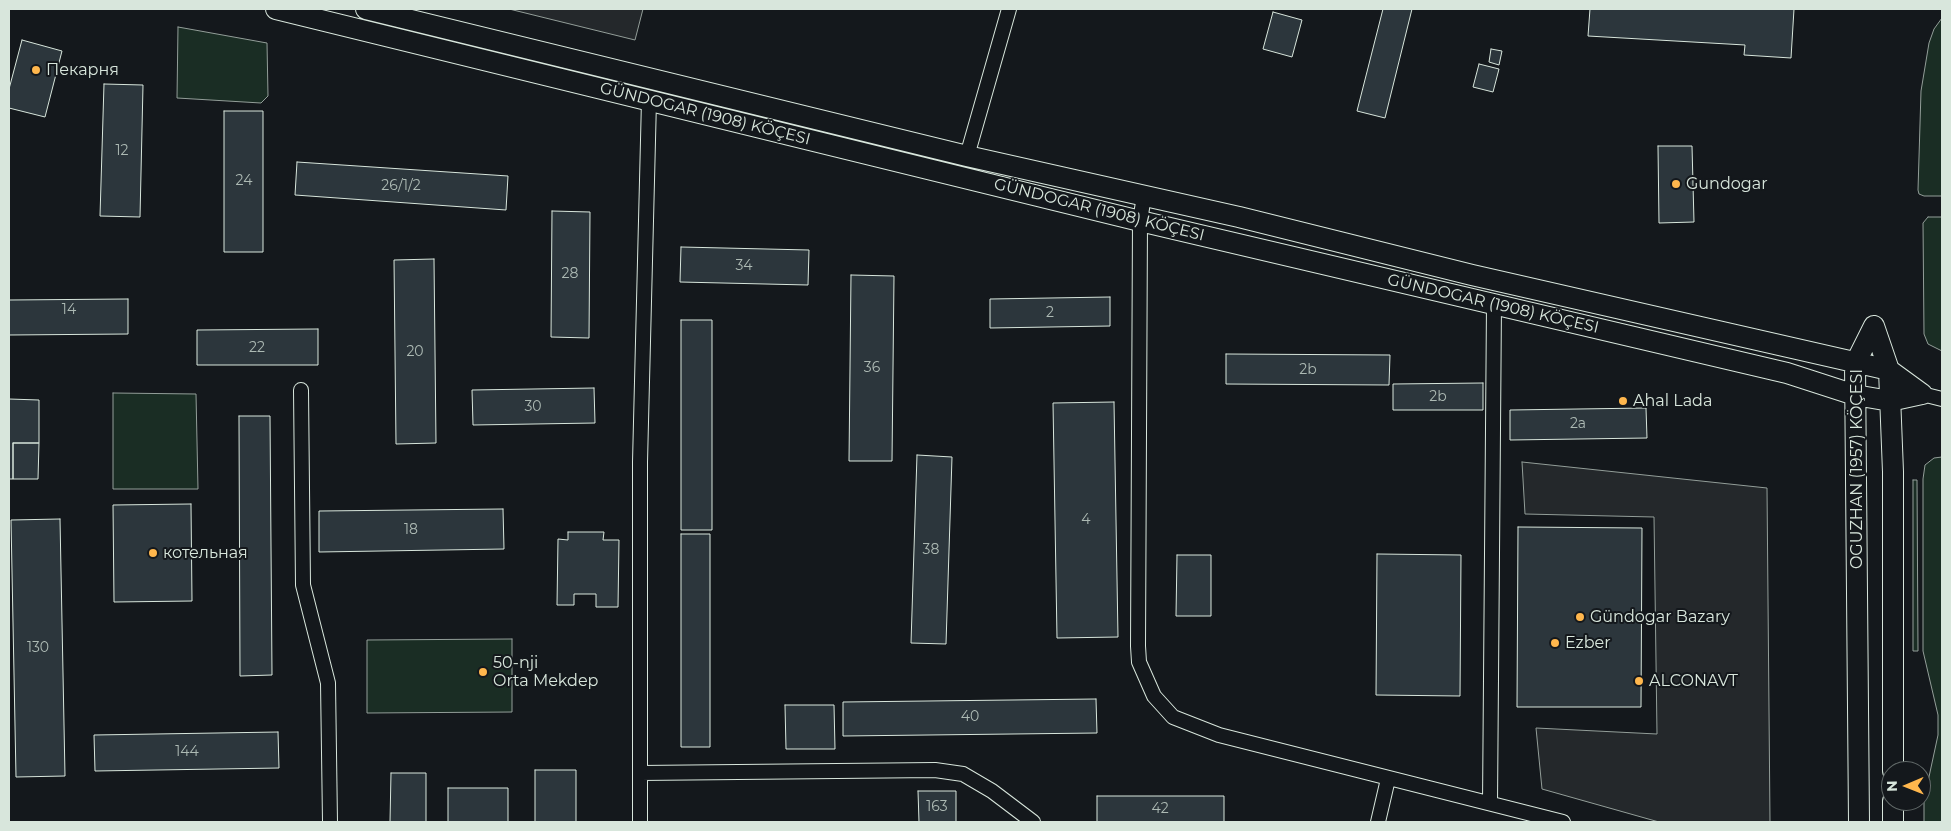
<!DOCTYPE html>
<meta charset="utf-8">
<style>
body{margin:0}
#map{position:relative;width:1951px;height:831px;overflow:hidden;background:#14181c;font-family:Montserrat,sans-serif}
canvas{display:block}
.frame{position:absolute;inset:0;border:10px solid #d8e6dc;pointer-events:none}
.north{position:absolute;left:1881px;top:761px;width:50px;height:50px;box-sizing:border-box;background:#14181c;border:1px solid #626a69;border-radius:50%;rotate:269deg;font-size:14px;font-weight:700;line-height:20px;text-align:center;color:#d8e6dc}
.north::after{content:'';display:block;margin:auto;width:18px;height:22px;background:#ffb74d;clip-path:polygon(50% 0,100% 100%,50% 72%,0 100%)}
</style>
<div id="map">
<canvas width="1951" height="831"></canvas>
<div class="frame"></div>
<div class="north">N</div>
</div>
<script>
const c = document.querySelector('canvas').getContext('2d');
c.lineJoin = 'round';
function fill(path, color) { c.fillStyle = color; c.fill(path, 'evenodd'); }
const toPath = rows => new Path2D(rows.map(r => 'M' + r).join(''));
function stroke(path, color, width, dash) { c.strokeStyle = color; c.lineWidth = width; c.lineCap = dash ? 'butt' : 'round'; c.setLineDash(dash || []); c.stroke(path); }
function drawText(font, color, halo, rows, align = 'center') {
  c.font = font + ' Montserrat,sans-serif'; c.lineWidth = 4; c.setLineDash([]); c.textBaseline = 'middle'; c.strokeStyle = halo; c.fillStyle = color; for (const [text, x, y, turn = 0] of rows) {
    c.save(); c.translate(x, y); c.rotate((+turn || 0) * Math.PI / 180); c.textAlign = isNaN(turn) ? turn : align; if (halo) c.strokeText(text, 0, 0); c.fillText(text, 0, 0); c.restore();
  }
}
const green = toPath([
 [1942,18,1942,196,1924,196,1919,194,1918,190,1921,91,1929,43,1934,29,1942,18],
 [178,27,267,43,268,96,261,103,177,98,178,27],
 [1928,217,1942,217,1942,351,1928,344,1924,334,1923,223,1928,217],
 [113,393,196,394,198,489,113,489,113,393],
 [1942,457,1942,822,1924,822,1924,800,1938,735,1938,715,1923,651,1923,479,1925,465,1934,458,1942,457],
 [1913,480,1917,480,1918,651,1913,651,1913,480],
 [512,639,512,712,367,713,367,640,512,639]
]);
fill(green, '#1a2d24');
stroke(green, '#939e99', 1);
const parking = toPath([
 [509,9,643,9,635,40,509,9],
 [1522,462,1767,488,1770,822,1659,822,1542,789,1536,728,1657,734,1654,517,1525,514,1522,462]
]);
fill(parking, '#24282b');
stroke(parking, '#939e99', 1);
const building = toPath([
 [1383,9,1412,9,1385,118,1357,111,1383,9],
 [1590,9,1794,9,1791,58,1744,55,1745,45,1588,36,1590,9],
 [1273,12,1302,20,1292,57,1263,49,1273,12],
 [22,40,62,51,45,117,9,108,9,89,22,40],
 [1491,49,1502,51,1499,65,1489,62,1491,49],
 [1479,64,1499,69,1493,92,1473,87,1479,64],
 [104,84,143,85,140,217,100,216,104,84],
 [224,111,263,111,263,252,224,252,224,111],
 [1658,146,1692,146,1694,222,1659,223,1658,146],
 [297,162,508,176,506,210,295,195,297,162],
 [552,211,590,212,589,338,551,337,552,211],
 [681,247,809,250,808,285,680,282,681,247],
 [434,259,436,443,396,444,394,260,434,259],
 [851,275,894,276,892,461,849,461,851,275],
 [1110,297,1110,326,990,328,990,299,1110,297],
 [128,299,128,334,9,335,9,300,128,299],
 [681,320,712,320,712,530,681,530,681,320],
 [318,329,318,365,197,365,197,330,318,329],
 [1226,354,1390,355,1389,385,1226,384,1226,354],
 [1483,383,1483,410,1393,410,1393,384,1483,383],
 [594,388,595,423,473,425,472,390,594,388],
 [9,399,39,400,39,443,13,443,13,479,9,479,9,399],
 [1114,402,1118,637,1057,638,1053,403,1114,402],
 [1646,408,1647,438,1510,440,1510,410,1646,408],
 [239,416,270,416,272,675,240,676,239,416],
 [13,443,39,443,38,479,13,479,13,443],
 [917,455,952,457,946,644,911,643,917,455],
 [191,504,192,601,114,602,113,505,191,504],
 [503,509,504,549,319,552,319,511,503,509],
 [60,519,65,776,16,777,11,520,60,519],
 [1518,527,1642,528,1641,707,1517,707,1518,527],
 [568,532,604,532,603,540,619,540,618,607,596,607,596,594,574,594,574,605,557,605,558,539,568,540,568,532],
 [681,534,710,534,710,747,681,747,681,534],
 [1377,554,1461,555,1460,696,1376,695,1377,554],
 [1177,555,1211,555,1211,616,1176,616,1177,555],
 [1096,699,1097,733,843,736,843,702,1096,699],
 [785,705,834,705,835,749,786,749,785,705],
 [278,732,279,768,95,771,94,735,278,732],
 [535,770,576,770,576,822,535,822,535,770],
 [391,773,426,773,426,822,390,822,391,773],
 [448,788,508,788,508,822,448,822,448,788],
 [918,791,956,791,956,822,919,822,918,791],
 [1097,796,1224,796,1224,822,1097,822,1097,796]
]);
fill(building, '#2c363c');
stroke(building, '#d8e6dc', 1);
const street = toPath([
 [967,156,1009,9],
 [1144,196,1140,221,1138,646,1139,662,1154,696,1173,717,1219,735,1563,822],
 [301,390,303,585,328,683,330,822],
 [1922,394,1942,399],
 [640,773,935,770,963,774,992,791,1033,822],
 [1490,803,1494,304],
 [640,822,640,462,649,100],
 [1378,822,1388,779]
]);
const secondary = toPath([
 [276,9,1140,221,1787,373,1855,395,1890,401,1922,394],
 [366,9,967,156,1239,217,1472,275,1889,370,1922,394],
 [1874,326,1889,370,1893,472,1893,771],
 [1893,801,1893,822],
 [1859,822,1855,364,1874,326]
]);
stroke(street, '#d8e6dc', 16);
stroke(secondary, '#d8e6dc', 22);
stroke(street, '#14181c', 14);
stroke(secondary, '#14181c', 20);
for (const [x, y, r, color] of [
 [36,70,5,"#ffb74d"],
 [1676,184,5,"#ffb74d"],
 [1623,401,5,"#ffb74d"],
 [153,553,5,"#ffb74d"],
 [1580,617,5,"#ffb74d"],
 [1555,643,5,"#ffb74d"],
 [483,672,5,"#ffb74d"],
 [1639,681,5,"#ffb74d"]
]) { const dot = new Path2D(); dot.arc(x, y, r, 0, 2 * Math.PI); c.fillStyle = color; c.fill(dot); stroke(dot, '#14181c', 2); }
drawText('14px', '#adbab4', null, [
 ["12",122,151],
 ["24",244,181],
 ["26/1/2",401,186],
 ["34",744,266],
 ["28",570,274],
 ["14",69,310],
 ["2",1050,313],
 ["22",257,348],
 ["20",415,352],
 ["36",872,368],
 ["2b",1308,370],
 ["2b",1438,397],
 ["30",533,407],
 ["2a",1578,424],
 ["4",1086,520],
 ["18",411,530],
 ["38",931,550],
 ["130",38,648],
 ["40",970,717],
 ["144",187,752],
 ["163",937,807],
 ["42",1160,809]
]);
drawText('16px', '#d8e6dc', '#14181c', [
 ["Пекарня",46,70],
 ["Gundogar",1686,184],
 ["Ahal Lada",1633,401],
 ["котельная",163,553],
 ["Gündogar Bazary",1590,617],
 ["Ezber",1565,643],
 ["50-nji",493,663],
 ["Orta Mekdep",493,681],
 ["ALCONAVT",1649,681]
], 'left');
drawText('16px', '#d8e6dc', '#14181c', [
 ["GÜNDOGAR (1908) KÖÇESI",705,114,14],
 ["GÜNDOGAR (1908) KÖÇESI",1099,210,14],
 ["GÜNDOGAR (1908) KÖÇESI",1493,304,13],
 ["OGUZHAN (1957) KÖÇESI",1857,469,-90]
]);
</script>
